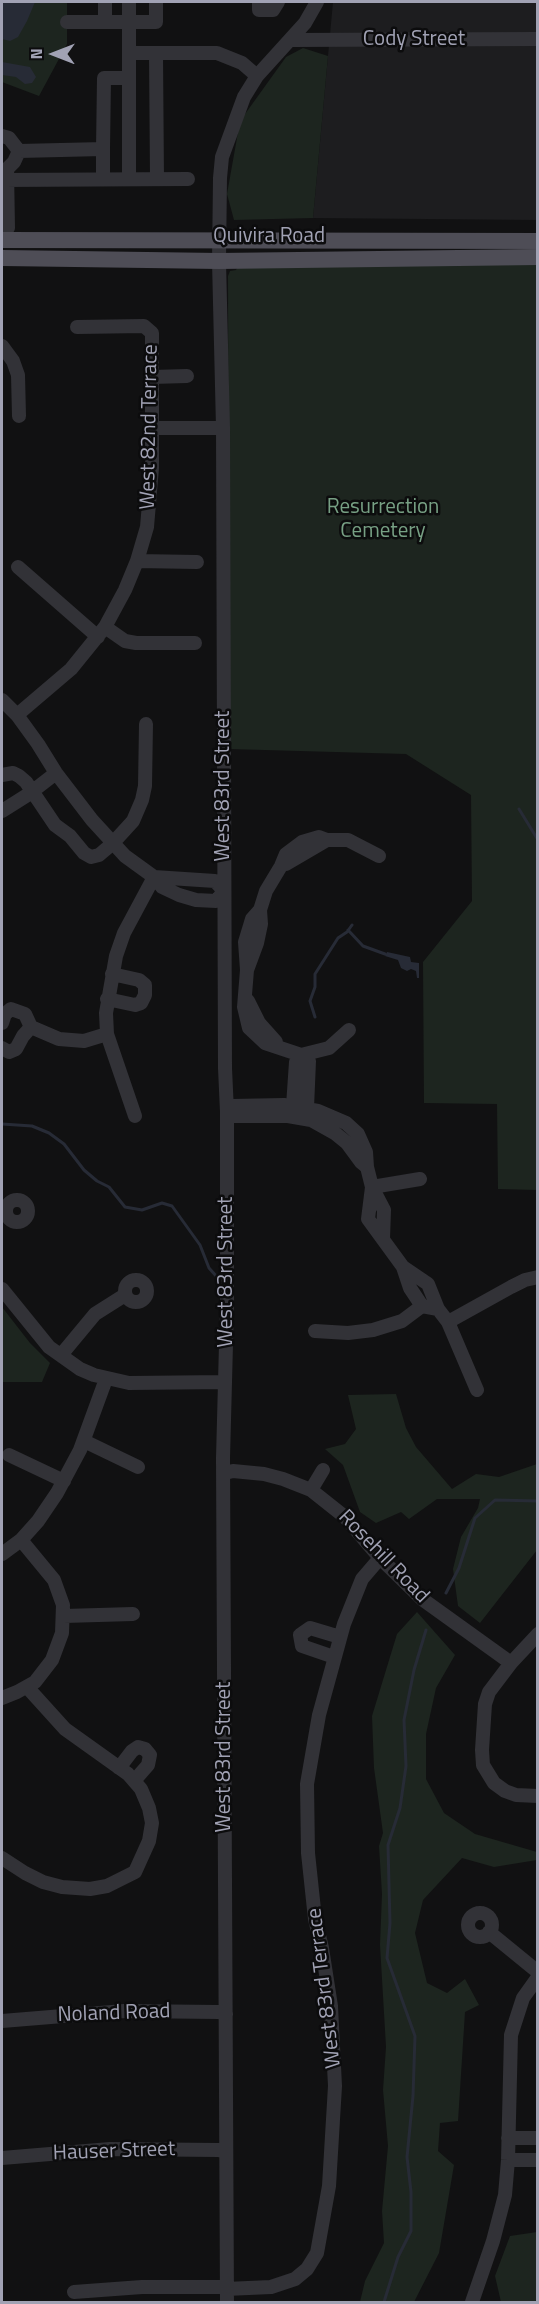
<!DOCTYPE html>
<style>
body{margin:0}
#map{position:relative;width:539px;height:2304px;overflow:hidden;background:#111112;font-family:"Titillium Web",sans-serif}
canvas{display:block}
.frame{position:absolute;inset:0;border:3px solid #a1a2b4;pointer-events:none}
.north{position:absolute;left:24px;top:24px;width:60px;height:60px;-webkit-text-stroke:4px #0c0c0d;paint-order:stroke;rotate:270deg;font-size:16px;font-weight:700;line-height:24px;text-align:center;color:#a1a2b4}
.north::after{content:'';display:block;margin:auto;width:21px;height:27px;background:#a1a2b4;clip-path:polygon(50% 0,100% 100%,50% 72%,0 100%)}
</style>
<div id="map">
<canvas width="539" height="2304"></canvas>
<div class="frame"></div>
<div class="north">N</div>
</div>
<script>
const c = document.querySelector('canvas').getContext('2d');
c.lineJoin = 'round';
function fill(path, color) { c.fillStyle = color; c.fill(path, 'evenodd'); }
const toPath = rows => new Path2D(rows.map(r => 'M' + r).join(''));
function stroke(path, color, width, dash) { c.strokeStyle = color; c.lineWidth = width; c.lineCap = dash ? 'butt' : 'round'; c.setLineDash(dash || []); c.stroke(path); }
function drawText(font, color, halo, rows, align = 'center') {
  c.font = font + ' "Titillium Web",sans-serif'; c.lineWidth = 5; c.setLineDash([]); c.textBaseline = 'middle'; c.strokeStyle = halo; c.fillStyle = color; for (const [text, x, y, turn = 0] of rows) {
    c.save(); c.translate(x, y); c.rotate((+turn || 0) * Math.PI / 180); c.textAlign = isNaN(turn) ? turn : align; if (halo) c.strokeText(text, 0, 0); c.fillText(text, 0, 0); c.restore();
  }
}
fill(toPath([
 [333,2,537,2,537,220,313,218]
]), '#1d1d1f');
fill(toPath([
 [2,2,67,2,67,44,39,96,2,82],
 [303,48,328,56,313,218,234,220,227,194,240,121,286,57],
 [537,263,537,1190,498,1189,497,1104,424,1103,423,962,472,901,471,795,406,754,229,749,228,276,230,271,236,270,239,264],
 [2,1307,30,1343,50,1363,42,1382,2,1382],
 [396,1394,406,1428,416,1447,452,1489,476,1474,499,1477,537,1464,537,1550,480,1623,458,1606,453,1569,461,1537,478,1508,480,1499,437,1499,409,1519,401,1512,376,1523,360,1512,343,1465,325,1449,345,1444,356,1429,348,1395],
 [417,1612,455,1655,436,1688,426,1734,426,1779,444,1813,475,1834,537,1852,537,1860,494,1867,462,1858,423,1900,415,1933,427,1983,447,1993,465,1979,479,2005,465,2012,458,2121,440,2123,438,2151,454,2165,439,2253,414,2302,360,2302,365,2281,384,2243,382,2211,388,2146,383,2090,386,2047,380,1945,382,1894,379,1846,383,1833,374,1768,372,1716,397,1634],
 [537,2232,537,2302,501,2302,495,2276,510,2236]
]), '#1d251f');
fill(toPath([
 [2,2,35,2,27,21,18,37,10,41,2,39],
 [2,62,30,67,36,77,32,83,25,84,16,77,2,75],
 [387,952,410,957,411,962,419,963,419,978,417,978,416,971,411,969,407,971,401,968,398,960,385,956]
]), '#272b36');
stroke(toPath([
 [519,809,538,840],
 [348,930,363,946,385,954],
 [315,1017,310,1001,315,987,315,974,338,938,347,932,352,925],
 [2,1124,32,1126,49,1133,64,1144,84,1170,97,1181,109,1187,125,1207,142,1210,162,1203,172,1206,200,1245,209,1268,217,1277],
 [446,1593,459,1568,475,1518,495,1500,538,1501],
 [384,2302,398,2257,411,2231,411,2192,407,2157,413,2096,415,2036,387,1958,390,1923,388,1845,400,1808,406,1766,404,1720,414,1670,426,1630]
]), '#272b36', 3);
stroke(toPath([
 [105,2,105,22],
 [129,2,129,179],
 [259,2,259,10,273,10,278,2],
 [67,22,156,22,156,2],
 [291,40,538,39],
 [129,53,217,53,242,63,257,76],
 [156,54,157,179],
 [2,136,9,138,19,151,14,162,7,169,8,228,2,235],
 [103,149,104,78,129,78],
 [19,151,103,149,103,179],
 [2,180,188,179],
 [2,346,13,361,18,375,19,416],
 [152,377,187,376],
 [153,428,223,428],
 [137,561,197,562],
 [18,567,98,637],
 [105,627,125,641,136,643,195,643],
 [2,700,17,715,38,744,56,773,92,820,125,856,154,877,162,887,179,895,196,900,216,901,224,891,215,881,154,877],
 [17,715,71,669,105,627,125,590,137,561,147,527,152,468,152,333,144,326,77,327],
 [2,775,13,773,19,776,26,782,55,825,70,836,84,853,91,857,99,855,112,844,133,821,142,800,145,786,146,724],
 [2,811,29,794,56,773],
 [286,864,327,840],
 [260,910,252,919,245,942,247,970,244,1007,249,1028,265,1043,301,1055,329,1048,349,1030],
 [247,970,257,943,261,924,260,910,266,891,281,866,286,854,302,842,319,837,327,840,348,840,379,856],
 [107,999,135,1005,141,1003,145,995,145,985,139,980,112,974],
 [248,1001,259,1023,276,1042],
 [2,1023,5,1014,11,1009,25,1014,31,1027,59,1039,84,1041,107,1034],
 [2,1048,9,1052,16,1049,23,1036,31,1027],
 [301,1055,309,1061,307,1108,298,1117,293,1106,296,1062,301,1055],
 [135,1116,107,1034,106,1013,116,956,124,933,154,877],
 [367,1167,361,1162,347,1143,336,1134,311,1120,288,1116,233,1116,227,1112,232,1106,284,1105,318,1111,346,1123,358,1134,366,1152,367,1167,372,1187,384,1210,383,1239],
 [372,1187,368,1219,403,1267,410,1288,422,1306],
 [372,1187,420,1179],
 '6 1211a11 11 0 1 1 22 0a11 11 0 1 1-22 0Z',
 [403,1267,428,1284,438,1309],
 '125 1291a11 11 0 1 1 22 0a11 11 0 1 1-22 0Z',
 [2,1289,49,1347,80,1369,94,1375,129,1383,225,1382],
 [422,1306,438,1309,448,1322,477,1390],
 [448,1322,511,1287,525,1280,538,1277],
 [315,1331,348,1333,373,1330,402,1321,422,1306],
 [61,1355,95,1314,125,1295],
 [84,1441,138,1467],
 [9,1455,64,1481],
 [225,1473,233,1471,264,1474,283,1479,311,1490,345,1517,380,1558,422,1599,511,1663],
 [311,1490,323,1470],
 [2,1554,21,1540,38,1521,57,1493,80,1450,106,1379],
 [64,1616,133,1614],
 [538,1634,511,1663,489,1692,485,1704,482,1750,483,1765,494,1783,505,1791,516,1795,538,1796],
 [334,1657,302,1646,300,1635,310,1628,340,1637],
 [2,1698,17,1692,35,1682,52,1660,62,1633,63,1605,54,1580,21,1540],
 [119,1768,132,1751,138,1747,145,1749,150,1755,148,1765,134,1781],
 [2,1858,25,1873,43,1882,62,1887,90,1889,107,1886,135,1872,149,1841,152,1823,149,1808,141,1789,128,1774,65,1729,27,1687],
 '468 1925a12 12 0 1 1 24 0a12 12 0 1 1-24 0Z',
 [489,1932,538,1972],
 [2,2021,124,2011,219,2012,226,2014],
 [508,2138,538,2138],
 [2,2158,110,2149,219,2150,226,2152],
 [508,2160,538,2160],
 [74,2292,142,2287,221,2287,226,2289,271,2287,295,2279,307,2269,317,2253,329,2186,335,2086,331,2006,322,1948,315,1919,308,1853,307,1784,319,1715,344,1624,362,1579,380,1558],
 [227,2302,223,1458,227,1306,227,1112,225,1068,223,428,219,261,220,178,222,157,244,97,257,76,305,23,317,2],
 [472,2302,493,2241,505,2195,508,2160,511,2035,523,1998,538,1977]
]), '#323237', 14);
stroke(toPath([
 [2,240,538,241],
 [2,258,219,261,538,257]
]), '#4e4d56', 16);
drawText('21px', '#a1a2b4', '#0c0c0d', [
 ["Cody Street",414,40],
 ["Quivira Road",269,237],
 ["West 82nd Terrace",150,427,-89],
 ["West 83rd Street",224,786,-90],
 ["West 83rd Street",227,1272,-90],
 ["Rosehill Road",383,1557,46],
 ["West 83rd Street",225,1757,-90],
 ["West 83rd Terrace",325,1988,-97],
 ["Noland Road",114,2014,-2],
 ["Hauser Street",114,2152,-2]
]);
drawText('21px', '#77a084', '#0c0c0d', [
 ["Resurrection",383,508],
 ["Cemetery",383,532]
]);
</script>
